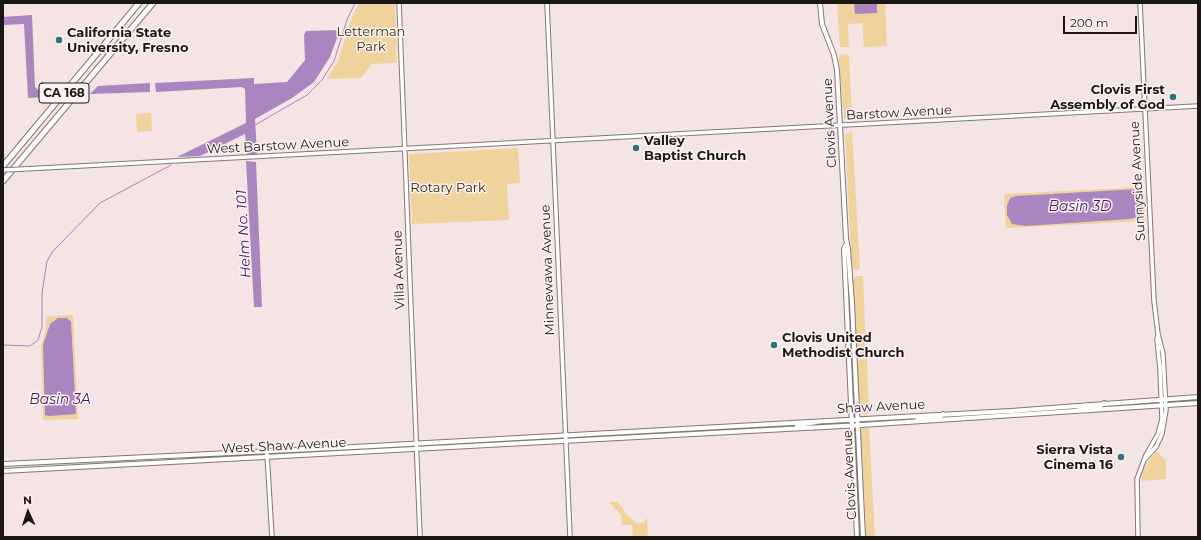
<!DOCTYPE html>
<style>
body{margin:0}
#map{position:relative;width:1201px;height:540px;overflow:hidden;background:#f4e4e4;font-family:Montserrat,sans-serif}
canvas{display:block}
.frame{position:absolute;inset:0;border:4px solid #1c1717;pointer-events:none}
.north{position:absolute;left:8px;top:492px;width:40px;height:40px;-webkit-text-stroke:3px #fdf3f3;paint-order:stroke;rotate:357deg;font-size:11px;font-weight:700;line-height:16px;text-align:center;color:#1c1717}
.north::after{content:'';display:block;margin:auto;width:14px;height:18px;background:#1c1717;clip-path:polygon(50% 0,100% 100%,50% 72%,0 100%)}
.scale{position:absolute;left:1063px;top:16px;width:74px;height:18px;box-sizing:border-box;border:2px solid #1c1717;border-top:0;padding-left:5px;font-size:12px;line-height:14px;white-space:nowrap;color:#1c1717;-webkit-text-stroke:3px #fdf3f3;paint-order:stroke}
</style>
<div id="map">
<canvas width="1201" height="540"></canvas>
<div class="frame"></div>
<div class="north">N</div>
<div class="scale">200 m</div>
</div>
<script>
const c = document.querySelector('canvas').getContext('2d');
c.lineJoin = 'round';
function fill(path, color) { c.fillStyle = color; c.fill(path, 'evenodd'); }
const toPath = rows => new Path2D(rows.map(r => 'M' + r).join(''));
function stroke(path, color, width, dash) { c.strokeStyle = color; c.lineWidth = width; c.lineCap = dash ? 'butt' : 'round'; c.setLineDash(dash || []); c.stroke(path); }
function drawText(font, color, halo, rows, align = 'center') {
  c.font = font + ' Montserrat,sans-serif'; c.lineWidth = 3; c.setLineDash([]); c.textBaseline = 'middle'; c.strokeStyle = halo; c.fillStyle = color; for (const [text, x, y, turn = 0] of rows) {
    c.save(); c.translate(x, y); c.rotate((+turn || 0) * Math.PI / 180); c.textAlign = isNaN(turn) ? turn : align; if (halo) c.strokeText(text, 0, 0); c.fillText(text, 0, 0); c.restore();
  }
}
fill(toPath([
 [359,3,395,3,397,63,372,64,361,78,327,79,338,61,350,23],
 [837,3,885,3,887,46,864,47,862,23,848,24,849,47,840,47],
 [841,54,849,55,852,119,849,120,844,119,839,58],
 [151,113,152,131,137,132,136,114],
 [852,131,860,268,856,270,852,267,845,135],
 [518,148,520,183,507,184,509,220,412,224,409,155,411,154],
 [1143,187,1146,221,1006,228,1004,196,1006,194],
 [856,276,863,276,866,353,863,355,858,355,856,352,853,280],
 [73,315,78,419,43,420,41,345,45,333,47,316],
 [867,359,869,414,864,414,860,411,857,363,859,360],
 [863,428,869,428,875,537,866,537,861,430],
 [1155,452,1158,452,1166,461,1166,479,1141,481,1143,471],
 [609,502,618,502,627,515,637,523,643,523,647,518,648,537,633,537,632,525,622,525,621,515]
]), '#f0d39c');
fill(toPath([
 [854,3,877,3,877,13,855,14],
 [32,15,35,87,38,90,46,90,45,97,28,98,24,24,3,25,3,17],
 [340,30,330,57,314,82,292,98,255,119,257,154,247,154,245,134,200,156,177,157,246,123,245,89,242,87,156,92,155,83,254,78,254,84,287,82,305,60,304,35,306,31],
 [150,83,150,92,90,94,98,86],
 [246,161,256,162,262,307,254,307],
 [1137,189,1141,191,1143,195,1143,203,1141,216,1130,219,1026,226,1012,224,1007,215,1007,206,1010,198,1016,196],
 [58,318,67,318,71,322,76,414,49,416,45,415,43,345,50,324]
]), '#aa86c1');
stroke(toPath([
 [255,125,307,95,322,80,334,61,347,20,355,3],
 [3,345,30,346,38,340,42,327,42,293,47,261,53,251,100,203,171,165]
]), '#aa86c1', 1);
const secondary = toPath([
 [399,3,420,537],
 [547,3,570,537],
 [1140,3,1154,301,1158,334,1163,354,1166,410,1162,434,1156,447,1145,459],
 [24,169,1198,106],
 [267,454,272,537],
 [1138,537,1137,479,1146,455,1158,434,1162,419,1160,368,1157,340,1158,334]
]);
const primary = toPath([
 [820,3,822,24,834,55,837,70,846,238,848,249,852,303,863,537],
 [846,245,844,249,857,537],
 [1079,409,1100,406,1104,403],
 [917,420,940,417,943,414],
 [796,428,798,425,817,422],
 [3,464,354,447,1011,411,1198,397],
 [3,471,861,425,1198,403]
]);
const highway = toPath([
 [3,166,139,3],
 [3,181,153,3]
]);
stroke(secondary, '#867777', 5.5);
stroke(primary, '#867777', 6);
stroke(highway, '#867777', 7);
stroke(secondary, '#fff', 3.5);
stroke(primary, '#fff', 4);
stroke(highway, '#fff', 5);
const secondaryBridge = toPath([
 [3,170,24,169]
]);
stroke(secondaryBridge, '#867777', 5.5, []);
stroke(secondaryBridge, '#fff', 3.5);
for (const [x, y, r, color] of [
 [59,40,4,"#2b727e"],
 [1173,97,4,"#2b727e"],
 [636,148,4,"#2b727e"],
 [774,345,4,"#2b727e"],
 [1121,457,4,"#2b727e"]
]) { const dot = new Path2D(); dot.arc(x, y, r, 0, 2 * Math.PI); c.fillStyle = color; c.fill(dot); stroke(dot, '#fdf3f3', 1.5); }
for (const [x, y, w] of [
 [64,93,50]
]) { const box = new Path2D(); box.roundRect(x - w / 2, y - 10, w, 20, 3); c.fillStyle = '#fdf3f3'; c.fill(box); stroke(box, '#1c1717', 1); }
drawText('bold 12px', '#1c1717', null, [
 ["CA 168",64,93]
]);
drawText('13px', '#352708', '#fdf3f3', [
 ["Letterman",371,32],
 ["Park",371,47],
 ["Rotary Park",448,188]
]);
drawText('bold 13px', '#1c1717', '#fdf3f3', [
 ["California State",67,33],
 ["University, Fresno",67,48],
 ["Clovis First",1165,90,"right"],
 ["Assembly of God",1165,105,"right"],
 ["Valley",644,141],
 ["Baptist Church",644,156],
 ["Clovis United",782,338],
 ["Methodist Church",782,353],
 ["Sierra Vista",1113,450,"right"],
 ["Cinema 16",1113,465,"right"]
], 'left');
drawText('13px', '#1c1717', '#fdf3f3', [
 ["Barstow Avenue",899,113,-3],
 ["Clovis Avenue",830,123,-93],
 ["West Barstow Avenue",278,146,-3],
 ["Sunnyside Avenue",1138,181,-93],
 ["Villa Avenue",399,270,-92],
 ["Minnewawa Avenue",548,270,-92],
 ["Shaw Avenue",881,407,-3],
 ["West Shaw Avenue",284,446,-3],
 ["Clovis Avenue",850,475,-93]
]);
drawText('italic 14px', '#481961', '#fdf3f3', [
 ["Basin 3D",1080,207],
 ["Helm No. 101",244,234,-93],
 ["Basin 3A",60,400]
]);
</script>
